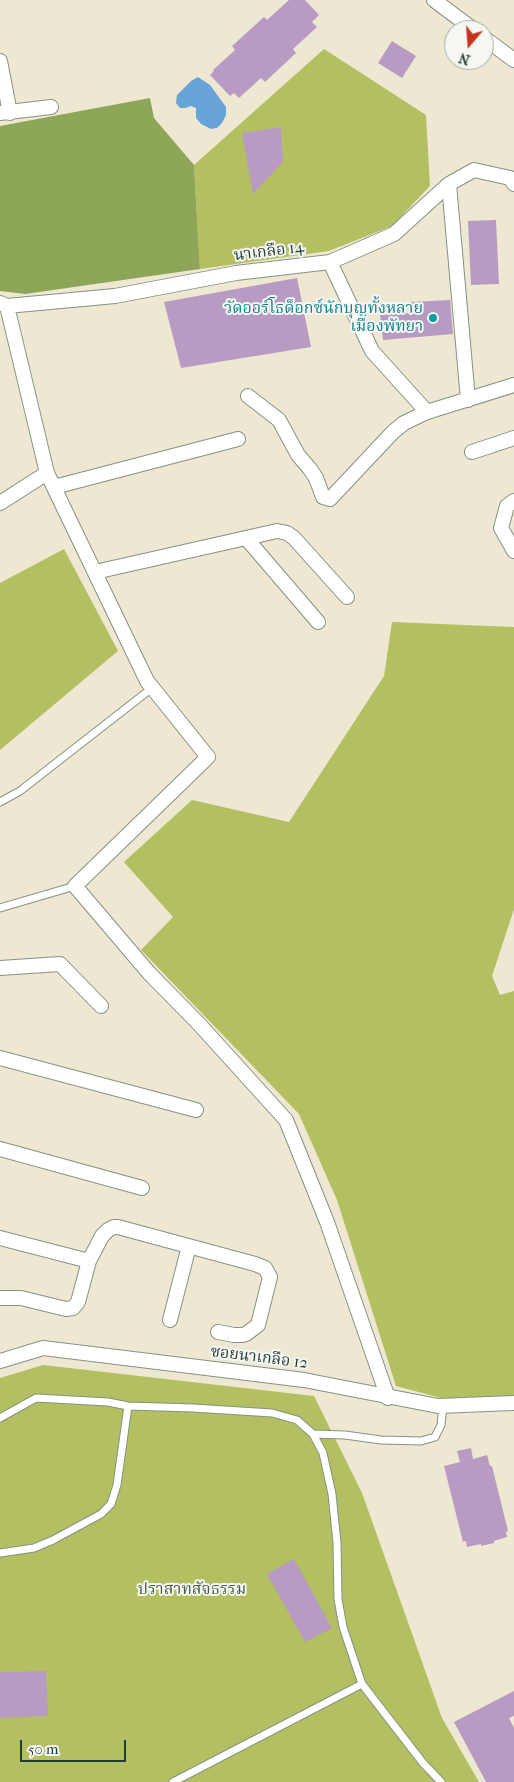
<!DOCTYPE html>
<meta charset="utf-8">
<style>
body{margin:0}
#map{position:relative;width:514px;height:1782px;overflow:hidden;background:#eee8d2;font-family:"IM FELL French Canon",serif}
canvas{display:block}
.north{position:absolute;left:444px;top:20px;width:50px;height:50px;box-sizing:border-box;background:#f6f6f2;border:1px solid #a0aca6;border-radius:50%;rotate:198deg;font-size:14px;font-weight:700;line-height:20px;text-align:center;color:#1f3d34}
.north::after{content:'';display:block;margin:auto;width:18px;height:22px;background:#c8321e;clip-path:polygon(50% 0,100% 100%,50% 72%,0 100%)}
.scale{position:absolute;left:20px;top:1740px;width:106px;height:22px;box-sizing:border-box;border:2px solid #1f3d34;border-top:0;padding-left:6px;font-size:15px;line-height:18px;white-space:nowrap;color:#1f3d34;-webkit-text-stroke:4px #f6f6f2;paint-order:stroke}
</style>
<div id="map">
<canvas width="514" height="1782"></canvas>
<div class="north">N</div>
<div class="scale">50 m</div>
</div>
<script>
const c = document.querySelector('canvas').getContext('2d');
c.lineJoin = 'round';
function fill(path, color) { c.fillStyle = color; c.fill(path, 'evenodd'); }
const toPath = rows => new Path2D(rows.map(r => 'M' + r).join(''));
function stroke(path, color, width, dash) { c.strokeStyle = color; c.lineWidth = width; c.lineCap = dash ? 'butt' : 'round'; c.setLineDash(dash || []); c.stroke(path); }
function drawText(font, color, halo, rows, align = 'center') {
  c.font = font + ' "IM FELL French Canon","Noto Serif Thai",serif'; c.lineWidth = 4; c.setLineDash([]); c.textBaseline = 'middle'; c.strokeStyle = halo; c.fillStyle = color; for (const [text, x, y, turn = 0] of rows) {
    c.save(); c.translate(x, y); c.rotate((+turn || 0) * Math.PI / 180); c.textAlign = isNaN(turn) ? turn : align; if (halo) c.strokeText(text, 0, 0); c.fillText(text, 0, 0); c.restore();
  }
}
fill(toPath([
 [324,49,426,115,430,186,392,226,329,251,200,269,194,165],
 [64,549,118,651,0,750,0,583],
 [392,622,514,627,514,909,492,976,500,995,514,991,514,1397,456,1402,396,1386,337,1200,299,1114,141,950,173,917,124,862,192,800,289,822,384,676],
 [43,1365,314,1396,362,1493,442,1718,479,1782,0,1782,0,1378]
]), '#b3bf61');
fill(toPath([
 [150,98,154,118,194,165,200,269,25,294,0,291,0,126]
]), '#8ea657');
fill(toPath([
 [198,77,210,85,226,107,226,115,222,123,217,128,211,129,201,124,196,118,196,108,191,106,186,108,180,108,176,103,177,95,191,81]
]), '#68a4d9');
fill(toPath([
 [289,0,305,0,319,15,312,22,317,27,293,49,296,53,265,82,261,78,239,98,234,93,230,96,210,75,214,71,213,70,235,50,232,46,264,17,267,20],
 [392,41,416,56,402,78,378,63],
 [281,127,283,162,253,194,242,133],
 [496,220,499,284,471,285,468,221],
 [297,278,311,347,181,368,164,302],
 [450,300,453,334,383,340,380,315,411,313,410,302],
 [471,1448,473,1459,487,1455,490,1466,492,1466,508,1531,506,1532,507,1537,494,1541,494,1543,481,1546,481,1544,467,1547,466,1541,463,1542,444,1466,460,1462,457,1451],
 [294,1559,332,1628,305,1642,267,1574],
 [46,1671,48,1716,0,1718,0,1672],
 [514,1691,514,1716,509,1718,514,1728,514,1782,486,1782,454,1722]
]), '#b89bc2');
const lane = toPath([
 [0,802,20,791,152,688],
 [0,908,75,886],
 [0,1418,36,1398,108,1402,128,1406,193,1408,272,1413,297,1420,313,1434,323,1453,332,1494,337,1543,338,1599,343,1627,362,1684],
 [313,1434,345,1435,381,1440,421,1441,435,1437,441,1425,443,1406],
 [0,1553,34,1548,53,1540,101,1514,111,1504,117,1485,128,1406],
 [173,1782,362,1684,423,1763,441,1782]
]);
const street = toPath([
 [434,0,474,30],
 [484,38,514,60],
 [0,61,10,113],
 [0,113,51,107],
 [449,184,468,400],
 [330,262,372,351,427,412],
 [0,303,7,306,115,296,236,273,330,262,394,234,449,184,474,170,510,178,514,184],
 [7,306,47,473,147,681,208,757,75,886,149,973,199,1024,286,1120,327,1222,388,1398],
 [248,396,279,420,298,455,310,469,316,478,323,497,330,499,393,432,404,423,427,412,514,385],
 [472,452,514,438],
 [54,487,238,439],
 [514,501,507,506,501,528,514,551],
 [0,503,47,473],
 [246,538,318,622],
 [95,572,277,531,287,533,294,538,347,597],
 [0,968,60,964,101,1006],
 [0,1058,196,1110],
 [0,1149,142,1188],
 [0,1238,89,1261],
 [0,1298,21,1298,66,1309,73,1308,78,1302,89,1261,102,1236,108,1230,114,1227,118,1227,255,1264,265,1268,270,1277,258,1325,246,1334,242,1335,234,1335,218,1332],
 [170,1320,189,1246],
 [0,1361,43,1348,304,1380,438,1406,514,1403]
]);
stroke(lane, '#869283', 9);
stroke(street, '#869283', 16);
stroke(lane, '#fff', 7);
stroke(street, '#fff', 14);
for (const [x, y, r, color] of [
 [433,318,5,"#0f9aa8"]
]) { const dot = new Path2D(); dot.arc(x, y, r, 0, 2 * Math.PI); c.fillStyle = color; c.fill(dot); stroke(dot, '#f6f6f2', 2); }
drawText('16px', '#1f3d34', '#f6f6f2', [
 ["นาเกลือ 14",269,252,-7],
 ["ซอยนาเกลือ 12",259,1358,7]
]);
drawText('16px', '#0d838f', '#f6f6f2', [
 ["วัดออร์โธด็อกซ์นักบุญทั้งหลาย",423,309],
 ["เมืองพัทยา",423,327]
], 'right');
drawText('16px', '#445e3f', '#f6f6f2', [
 ["ปราสาทสัจธรรม",192,1590]
]);
</script>
